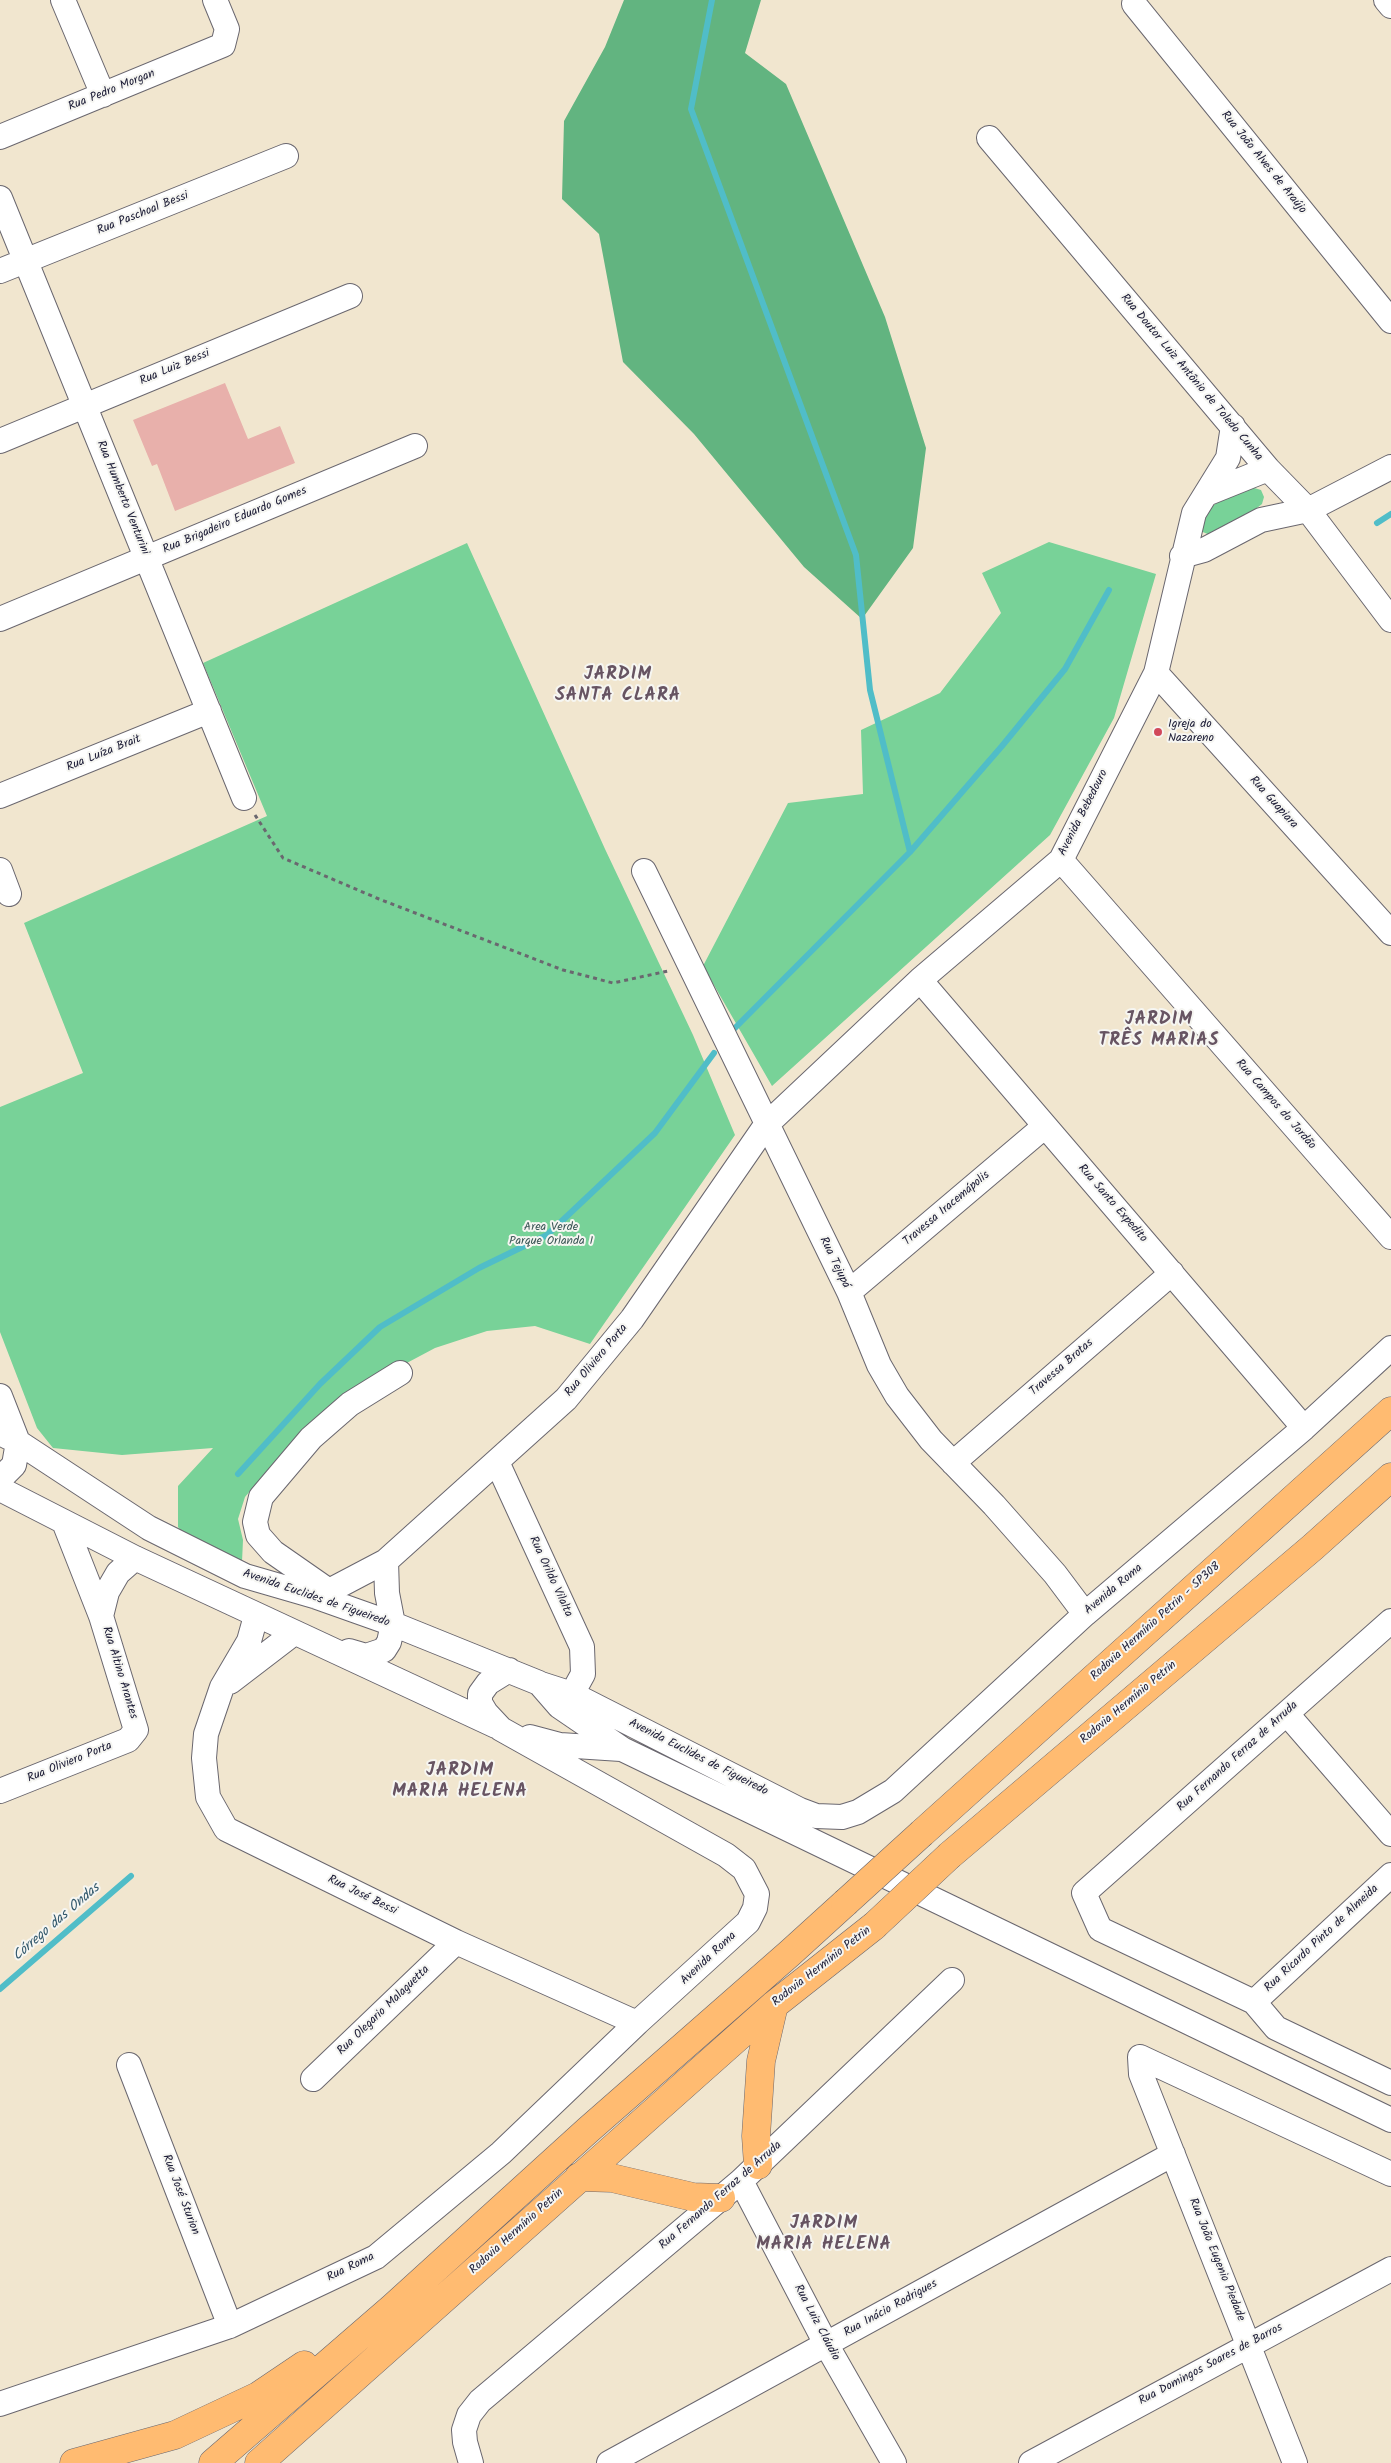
<!DOCTYPE html>
<meta charset="utf-8">
<style>
body{margin:0}
canvas{display:block;background:#f1e6cf}
</style>
<canvas width="1391" height="2463"></canvas>
<script>
const c = document.querySelector('canvas').getContext('2d');
c.lineJoin = 'round';
function fill(path, color) { c.fillStyle = color; c.fill(path, 'evenodd'); }
const toPath = rows => new Path2D(rows.map(r => 'M' + r).join(''));
function stroke(path, color, width, dash) { c.strokeStyle = color; c.lineWidth = width; c.lineCap = dash ? 'butt' : 'round'; c.setLineDash(dash || []); c.stroke(path); }
function drawText(font, color, halo, rows, align = 'center') {
  c.font = font + ' Kalam,sans-serif'; c.lineWidth = 4; c.setLineDash([]); c.textBaseline = 'middle'; c.strokeStyle = halo; c.fillStyle = color; for (const [text, x, y, turn = 0] of rows) {
    c.save(); c.translate(x, y); c.rotate((+turn || 0) * Math.PI / 180); c.textAlign = isNaN(turn) ? turn : align; if (halo) c.strokeText(text, 0, 0); c.fillText(text, 0, 0); c.restore();
  }
}
fill(toPath([
 [1251,487,1261,490,1264,497,1262,504,1248,515,1210,535,1198,530,1210,508,1232,491],
 [1049,542,1156,574,1114,718,1050,835,772,1086,703,966,788,803,863,794,861,730,940,693,1001,613,982,573],
 [467,543,605,849,693,1035,735,1135,590,1344,535,1326,487,1331,435,1348,341,1398,273,1464,245,1497,238,1519,243,1540,242,1562,199,1554,178,1527,178,1486,213,1448,122,1455,53,1448,37,1428,0,1332,0,1107,83,1073,24,923,267,816,203,663]
]), '#78d298');
fill(toPath([
 [624,0,761,0,745,53,786,84,885,317,926,448,913,548,862,619,804,567,694,434,623,362,599,234,562,199,564,121,605,47]
]), '#62b480');
stroke(toPath([
 [712,0,691,109,856,555,870,690,910,852],
 [1377,523,1391,514],
 [729,1034,910,852,1002,746,1065,669,1109,590],
 [238,1474,320,1384,380,1327,479,1268,547,1235,655,1133,714,1053],
 [0,1989,131,1876]
]), '#50bdc8', 6);
fill(toPath([
 [225,383,248,439,280,426,295,463,175,511,157,464,152,466,133,420]
]), '#e8b0ab');
const minor = toPath([
 [63,0,103,95],
 [1386,0,1391,6],
 [1134,4,1391,321],
 [0,137,223,45,227,29,215,0],
 [989,138,1268,469,1308,510,1391,620],
 [0,198,244,798],
 [0,271,286,156],
 [0,441,350,296],
 [1206,494,1268,469],
 [1182,556,1204,550,1261,520,1308,510,1391,467],
 [0,619,415,446],
 [1156,673,1391,933],
 [0,796,209,711],
 [1061,860,1391,1237],
 [0,870,9,894],
 [644,871,849,1292,879,1365,897,1396,931,1440,994,1505,1055,1574,1085,1614],
 [920,980,1304,1428],
 [849,1292,1045,1126],
 [0,1396,18,1442,14,1465,0,1479],
 [0,1433,18,1442,149,1528,245,1576,314,1596,393,1624,539,1683,559,1706,622,1749,1391,2120],
 [497,1462,582,1647,583,1674,572,1694],
 [953,1463,1172,1273],
 [0,1489,135,1558,496,1726],
 [329,1591,273,1552,258,1535,255,1522,261,1497,311,1438,350,1404,400,1373],
 [314,1596,329,1591,386,1561,566,1399,632,1319,766,1125,920,980,1061,860,1156,673,1194,513,1228,458,1233,426],
 [101,1616,107,1592,118,1573,135,1558],
 [256,1616,249,1641,222,1687,206,1734,204,1758,208,1797,226,1829,456,1942,637,2023],
 [1391,1621,1084,1893,1100,1929,1254,2002,1276,2028,1391,2083],
 [349,1651,366,1656,384,1650,389,1642,393,1624,387,1593,386,1561],
 [230,1682,294,1633],
 [541,1684,572,1694,800,1810,816,1816,842,1817,858,1812,893,1791,1085,1614,1304,1428,1391,1348],
 [1287,1714,1391,1834],
 [530,1737,560,1745,621,1749],
 [0,1791,128,1740,136,1730,101,1616,64,1522],
 [1254,2002,1391,1875],
 [129,2065,230,2326],
 [313,2079,456,1942],
 [741,2181,826,2344,894,2463],
 [0,2404,230,2326,376,2257,501,2153,637,2023,748,1922,755,1908,757,1894,744,1869,726,1855,501,1729,486,1713,480,1703,480,1694,488,1683,509,1670],
 [471,2463,465,2442,464,2430,469,2415,480,2401,741,2181,952,1980],
 [609,2463,1173,2154],
 [1031,2463,1391,2269],
 [1295,2463,1141,2074,1140,2057,1391,2174]
]);
const major = toPath([
 [922,1833,1391,1411],
 [950,1855,1313,1547,1391,1477],
 [758,2165,756,2136,761,2061,774,2005],
 [579,2177,612,2178,693,2197,721,2198],
 [74,2463,175,2435,258,2396,304,2365],
 [213,2463,392,2308,588,2130,790,1953,845,1903],
 [259,2463,774,2005,874,1926]
]);
stroke(minor, '#6a676f', 26);
stroke(major, '#6a676f', 29);
stroke(toPath([
 [255,815,283,858,379,899,563,970,613,983,668,971]
]), '#6a676f', 3, [4, 4]);
stroke(minor, '#fff', 24);
stroke(major, '#ffbb71', 28);
const majorBridge = toPath([
 [845,1903,922,1833],
 [874,1926,950,1855]
]);
stroke(majorBridge, '#6a676f', 29, []);
stroke(majorBridge, '#ffbb71', 28);
for (const [x, y, r, color] of [
 [1158,732,5,"#d1495b"]
]) { const dot = new Path2D(); dot.arc(x, y, r, 0, 2 * Math.PI); c.fillStyle = color; c.fill(dot); stroke(dot, '#f6f6f2', 2); }
drawText('12px', '#22223b', '#f6f6f2', [
 ["Rua Pedro Morgan",112,91,-22],
 ["Rua João Alves de Araújo",1263,163,51],
 ["Rua Paschoal Bessi",143,214,-22],
 ["Rua Luiz Bessi",175,368,-23],
 ["Rua Doutor Luiz Antônio de Toledo Cunha",1191,378,50],
 ["Rua Humberto Venturini",122,498,68],
 ["Rua Brigadeiro Eduardo Gomes",235,521,-23],
 ["Rua Luíza Brait",104,754,-22],
 ["Rua Guapiara",1273,803,48],
 ["Avenida Bebedouro",1084,813,-63],
 ["Rua Campos do Jordão",1275,1105,49],
 ["Rua Santo Expedito",1112,1204,49],
 ["Travessa Iracemápolis",947,1209,-40],
 ["Rua Tejupá",834,1263,64],
 ["Rua Oliviero Porta",597,1361,-50],
 ["Travessa Brotas",1062,1368,-41],
 ["Rua Orildo Vilalta",550,1577,65],
 ["Avenida Roma",1114,1590,-40],
 ["Avenida Euclides de Figueiredo",316,1599,19],
 ["Rodovia Hermínio Petrin - SP308",1156,1622,-42],
 ["Rua Altino Arantes",119,1673,73],
 ["Rodovia Hermínio Petrin",1129,1703,-40],
 ["Rua Fernando Ferraz de Arruda",1238,1757,-42],
 ["Avenida Euclides de Figueiredo",698,1758,27],
 ["Rua Oliviero Porta",70,1763,-22],
 ["Rua José Bessi",362,1896,26],
 ["Rua Ricardo Pinto de Almeida",1322,1939,-43],
 ["Avenida Roma",709,1959,-43],
 ["Rodovia Hermínio Petrin",822,1967,-38],
 ["Rua Olegario Malaguetta",384,2011,-44],
 ["Rua José Sturion",180,2195,69],
 ["Rua Fernando Ferraz de Arruda",721,2196,-41],
 ["Rodovia Hermínio Petrin",517,2232,-42],
 ["Rua João Eugenio Piedade",1216,2260,68],
 ["Rua Roma",351,2268,-26],
 ["Rua Inácio Rodrigues",891,2309,-29],
 ["Rua Luiz Cláudio",816,2323,62],
 ["Rua Domingos Soares de Barros",1211,2365,-28]
]);
drawText('12px', '#22223b', '#f6f6f2', [
 ["Igreja do",1168,725],
 ["Nazareno",1168,739]
], 'left');
drawText('12px', '#3c5757', '#f6f6f2', [
 ["Area Verde",551,1228],
 ["Parque Orlanda I",551,1242]
]);
drawText('italic 14px', '#32586c', '#f6f6f2', [
 ["Córrego das Ondas",57,1923,-41]
]);
c.letterSpacing = '1px';
drawText('bold 18px', '#675462', '#f6f6f2', [
 ["JARDIM",618,676],
 ["SANTA CLARA",618,697],
 ["JARDIM",1159,1021],
 ["TRÊS MARIAS",1159,1042],
 ["JARDIM",460,1772],
 ["MARIA HELENA",460,1793],
 ["JARDIM",824,2225],
 ["MARIA HELENA",824,2246]
]);
c.letterSpacing = '0px';
</script>
